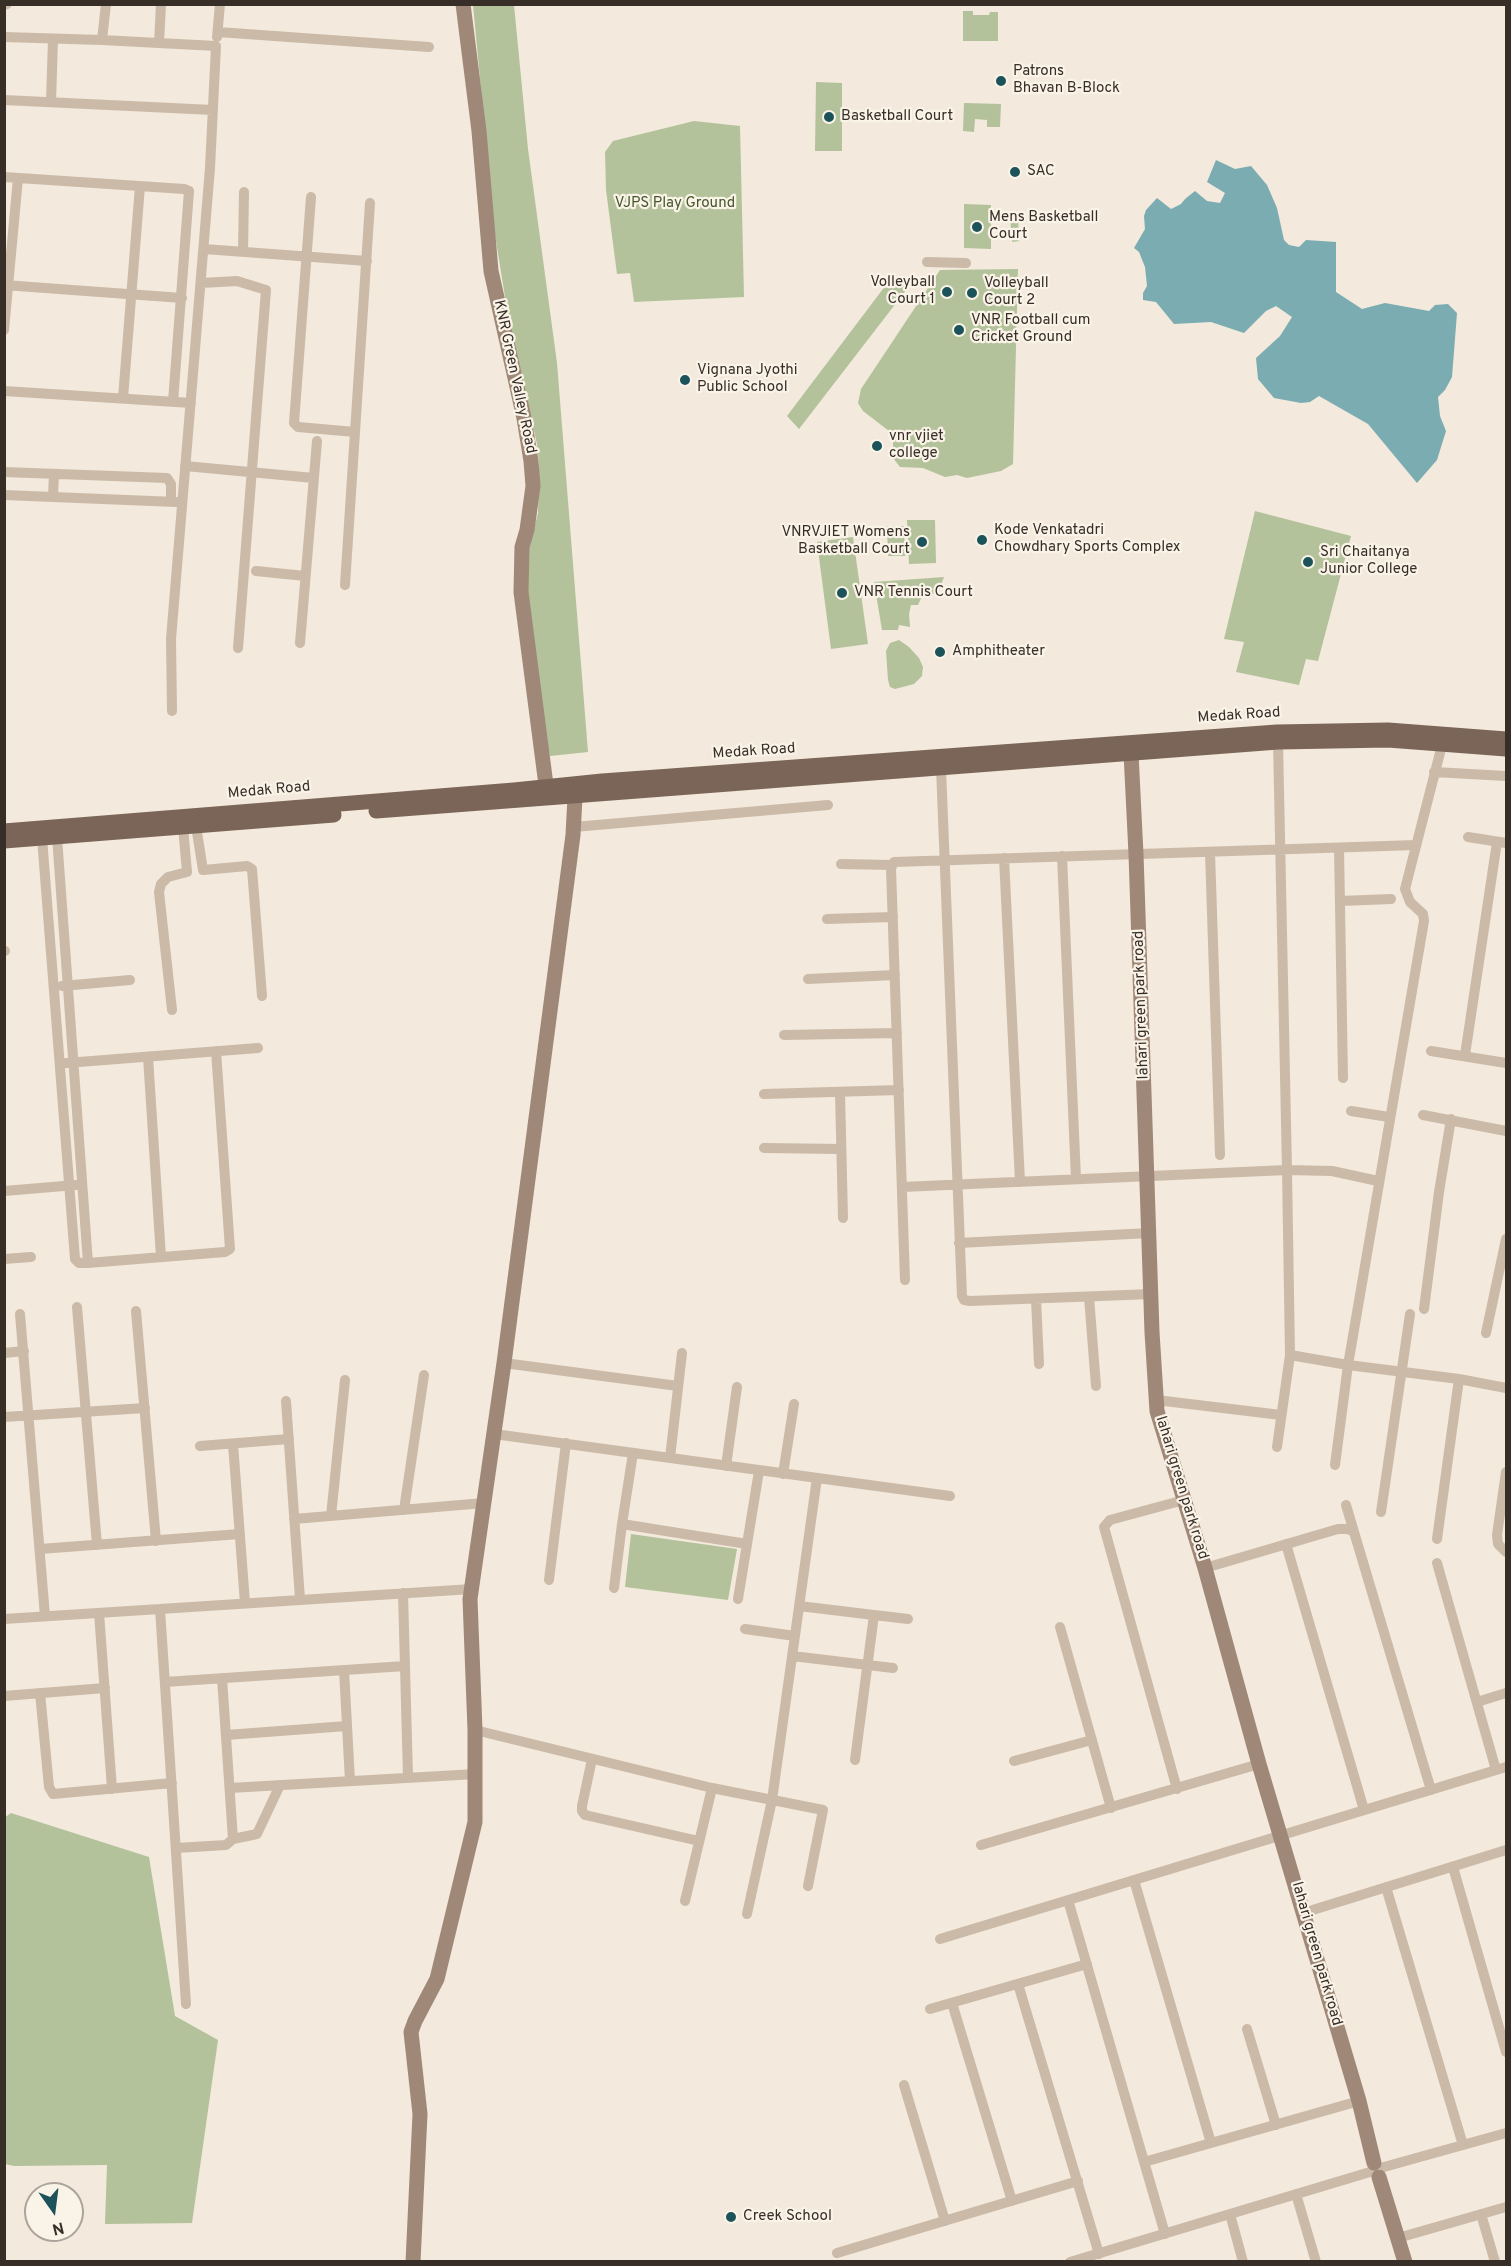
<!DOCTYPE html>
<style>
body{margin:0}
#map{position:relative;width:1511px;height:2266px;overflow:hidden;background:#f3e9dc;font-family:Overpass,sans-serif}
canvas{display:block}
.frame{position:absolute;inset:0;border:6px solid #382e28;pointer-events:none}
.north{position:absolute;left:24px;top:2182px;width:60px;height:60px;box-sizing:border-box;background:#faf3e8;border:2px solid #aca49b;border-radius:50%;rotate:166deg;font-size:16px;font-weight:700;line-height:24px;text-align:center;color:#382e28}
.north::after{content:'';display:block;margin:auto;width:21px;height:27px;background:#1c535a;clip-path:polygon(50% 0,100% 100%,50% 72%,0 100%)}
</style>
<div id="map">
<canvas width="1511" height="2266"></canvas>
<div class="frame"></div>
<div class="north">N</div>
</div>
<script>
const c = document.querySelector('canvas').getContext('2d');
c.lineJoin = 'round';
function fill(path, color) { c.fillStyle = color; c.fill(path, 'evenodd'); }
const toPath = rows => new Path2D(rows.map(r => 'M' + r).join(''));
function stroke(path, color, width, dash) { c.strokeStyle = color; c.lineWidth = width; c.lineCap = dash ? 'butt' : 'round'; c.setLineDash(dash || []); c.stroke(path); }
function drawText(font, color, halo, rows, align = 'center') {
  c.font = font + ' Overpass,sans-serif'; c.lineWidth = 4.5; c.setLineDash([]); c.textBaseline = 'middle'; c.strokeStyle = halo; c.fillStyle = color; for (const [text, x, y, turn = 0] of rows) {
    c.save(); c.translate(x, y); c.rotate((+turn || 0) * Math.PI / 180); c.textAlign = isNaN(turn) ? turn : align; if (halo) c.strokeText(text, 0, 0); c.fillText(text, 0, 0); c.restore();
  }
}
fill(toPath([
 [473,5,514,5,528,149,557,363,588,752,550,756,545,733,528,608,528,553,538,513,539,464,537,444,507,309,495,235],
 [963,11,973,11,973,15,989,15,990,12,998,12,998,41,963,41],
 [816,82,842,83,842,151,815,151],
 [964,103,1001,104,1000,127,987,127,987,120,975,119,974,132,963,131],
 [694,121,740,126,744,297,634,302,630,273,617,274,606,190,605,152,613,141],
 [964,204,991,205,991,249,964,248],
 [1010,214,1018,214,1019,241,1012,242],
 [1018,269,1013,464,1001,471,967,478,957,475,945,477,923,468,900,467,893,458,893,443,889,431,863,411,858,403,861,389,940,270],
 [892,277,910,285,799,429,787,416],
 [1255,511,1351,536,1318,661,1306,659,1299,685,1236,672,1244,642,1224,639],
 [907,520,935,520,936,563,909,564],
 [887,526,904,526,905,556,888,556],
 [853,537,868,644,831,649,817,542],
 [944,577,938,593,922,596,918,605,911,605,909,614,910,627,899,625,898,630,882,630,874,582],
 [899,640,909,647,919,658,923,667,922,676,914,684,895,689,890,687,888,680,886,651,890,643],
 [631,1534,737,1549,728,1600,625,1587],
 [11,1813,149,1857,175,2016,218,2040,192,2223,105,2224,107,2165,14,2166,5,2164,4,1818]
]), '#b3c29b');
fill(toPath([
 [1216,160,1235,169,1251,166,1267,185,1277,208,1284,240,1289,245,1299,247,1306,240,1336,242,1336,292,1362,309,1385,303,1429,311,1435,305,1448,304,1457,313,1452,377,1445,390,1438,397,1440,416,1446,431,1437,460,1417,483,1368,424,1319,396,1310,402,1301,403,1274,398,1258,379,1256,358,1280,336,1292,317,1276,306,1266,311,1244,333,1211,322,1174,324,1156,302,1143,300,1143,293,1147,286,1145,267,1139,252,1134,248,1145,229,1144,216,1146,210,1157,198,1171,209,1181,204,1185,199,1195,191,1207,201,1220,203,1225,193,1207,182]
]), '#7aacb1');
stroke(toPath([
 [4,5,7,4],
 [218,32,429,47],
 [4,37,102,40,216,46,210,168,171,639,172,711],
 [217,37,220,4],
 [102,40,106,4],
 [159,43,161,4],
 [4,100,213,110],
 [51,102,53,39],
 [4,177,184,189,189,191,173,402],
 [311,197,294,423,298,427,355,432],
 [204,249,367,261],
 [243,252,244,192],
 [927,262,966,263],
 [201,283,237,281,266,290,238,648],
 [4,285,182,298],
 [4,330,18,178],
 [4,391,191,403],
 [123,398,140,186],
 [185,466,314,478],
 [4,472,167,478,171,484,171,502],
 [4,495,176,502],
 [53,497,54,474],
 [256,571,305,576],
 [345,585,370,203],
 [300,643,317,441],
 [1442,745,1405,889,1410,902,1423,914,1424,921,1348,1365,1459,1379,1506,1388],
 [941,768,962,1296,964,1300,970,1301,1152,1294],
 [1434,772,1506,776],
 [196,826,203,870,247,866,252,869,262,996],
 [574,827,828,805],
 [1468,837,1506,843],
 [42,838,75,1259,79,1263,88,1263,57,837],
 [1339,848,1343,1078],
 [1210,852,1220,1155],
 [1062,856,1076,1179],
 [1004,858,1020,1182],
 [841,864,891,865],
 [1340,901,1391,899],
 [827,919,893,917],
 [4,951,5,951],
 [808,979,895,975],
 [62,986,130,980],
 [172,1010,159,892,161,884,168,877,187,872,183,827],
 [784,1035,897,1033],
 [1431,1051,1506,1063],
 [1465,1055,1497,842],
 [148,1057,161,1257],
 [66,1063,258,1048],
 [840,1092,843,1218],
 [764,1094,899,1090],
 [1351,1111,1389,1117],
 [1423,1115,1506,1131],
 [764,1148,841,1149],
 [902,1187,1287,1170,1278,742],
 [4,1191,76,1185],
 [959,1243,1149,1233],
 [4,1259,31,1257],
 [88,1263,225,1252,230,1249,216,1051],
 [905,1280,891,868,894,862,1416,845],
 [1089,1297,1096,1386],
 [1036,1299,1039,1364],
 [77,1307,97,1545],
 [1424,1309,1439,1192,1451,1119],
 [136,1311,156,1541],
 [20,1314,45,1616],
 [1486,1333,1506,1239],
 [4,1353,24,1351],
 [1290,1355,1348,1365,1335,1465],
 [504,1363,678,1386],
 [1156,1400,1281,1415],
 [286,1401,300,1599],
 [4,1417,145,1408],
 [494,1434,950,1496],
 [233,1444,245,1603],
 [200,1446,289,1439],
 [1277,1447,1290,1355,1287,1170,1332,1171,1378,1181],
 [633,1453,622,1524,747,1544],
 [670,1458,682,1353],
 [726,1466,737,1387],
 [1506,1472,1497,1535,1498,1544,1506,1552],
 [783,1474,794,1404],
 [1346,1505,1354,1532],
 [404,1510,424,1375],
 [1381,1512,1410,1314],
 [331,1516,345,1380],
 [294,1519,484,1503],
 [1437,1539,1459,1379],
 [1286,1544,1364,1810],
 [40,1549,240,1534],
 [1437,1563,1496,1770],
 [1205,1568,1338,1529,1348,1529,1354,1532,1431,1790],
 [549,1580,566,1443],
 [614,1588,622,1524],
 [403,1593,408,1777],
 [738,1599,759,1471],
 [799,1606,874,1615,855,1760],
 [160,1609,186,2004],
 [99,1613,112,1789],
 [874,1615,908,1619],
 [4,1619,472,1589],
 [1060,1627,1111,1808],
 [745,1629,795,1636],
 [792,1656,893,1668],
 [344,1670,350,1781],
 [165,1682,405,1666],
 [40,1693,49,1787,53,1794,172,1783],
 [4,1696,105,1688],
 [1477,1702,1506,1693],
 [475,1730,712,1788,823,1810,808,1886],
 [226,1735,347,1726],
 [592,1759,582,1806,582,1811,585,1815,699,1841],
 [1014,1761,1092,1740],
 [230,1788,476,1774],
 [1177,1789,1104,1527,1110,1520,1184,1500],
 [233,1839,257,1834,280,1785],
 [981,1845,1259,1764],
 [176,1848,226,1845,233,1839,222,1678],
 [1453,1867,1506,2052],
 [1134,1880,1211,2143],
 [1386,1887,1463,2145],
 [1068,1900,1165,2234],
 [685,1901,712,1788],
 [1303,1913,1506,1850],
 [747,1914,772,1800,817,1478],
 [940,1939,1506,1767],
 [1018,1984,1099,2254],
 [952,2003,1012,2201],
 [930,2009,1087,1964],
 [1247,2029,1276,2125],
 [904,2085,945,2221],
 [1144,2162,1359,2101],
 [1384,2167,1506,2133],
 [1296,2194,1316,2262],
 [1230,2214,1243,2262],
 [1481,2214,1495,2262],
 [1398,2238,1506,2207],
 [837,2253,1078,2181],
 [1070,2262,1370,2172]
]), '#cbbaa7', 10);
stroke(toPath([
 [463,4,479,131,491,271,524,418,531,461,533,486,527,530,522,547,521,592,546,785],
 [1131,753,1136,854,1152,1332,1157,1411,1205,1568,1259,1764,1359,2101,1374,2163],
 [1379,2177,1405,2262],
 [413,2262,420,2114,411,2032,415,2021,437,1979,475,1822,475,1730,470,1599,504,1363,573,835,575,797]
]), '#9f8878', 15);
stroke(toPath([
 [376,811,1278,742,1388,740,1506,749],
 [4,831,514,790,602,781,1277,732,1388,730,1506,739],
 [4,841,334,815]
]), '#7a6558', 15);
for (const [x, y, r, color] of [
 [1001,81,6,"#1c535a"],
 [829,117,6,"#1c535a"],
 [1015,172,6,"#1c535a"],
 [977,227,6,"#1c535a"],
 [947,292,6,"#1c535a"],
 [972,293,6,"#1c535a"],
 [959,330,6,"#1c535a"],
 [685,380,6,"#1c535a"],
 [877,446,6,"#1c535a"],
 [982,540,6,"#1c535a"],
 [922,542,6,"#1c535a"],
 [1308,562,6,"#1c535a"],
 [842,593,6,"#1c535a"],
 [940,652,6,"#1c535a"],
 [731,2217,6,"#1c535a"]
]) { const dot = new Path2D(); dot.arc(x, y, r, 0, 2 * Math.PI); c.fillStyle = color; c.fill(dot); stroke(dot, '#faf3e8', 2); }
drawText('15px', '#382e28', '#faf3e8', [
 ["Patrons",1013,72],
 ["Bhavan B-Block",1013,89],
 ["Basketball Court",841,117],
 ["SAC",1027,172],
 ["Mens Basketball",989,218],
 ["Court",989,235],
 ["Volleyball",935,283,"right"],
 ["Court 1",935,300,"right"],
 ["Volleyball",984,284],
 ["Court 2",984,301],
 ["VNR Football cum",971,321],
 ["Cricket Ground",971,338],
 ["Vignana Jyothi",697,371],
 ["Public School",697,388],
 ["vnr vjiet",889,437],
 ["college",889,454],
 ["Kode Venkatadri",994,531],
 ["Chowdhary Sports Complex",994,548],
 ["VNRVJIET Womens",910,533,"right"],
 ["Basketball Court",910,550,"right"],
 ["Sri Chaitanya",1320,553],
 ["Junior College",1320,570],
 ["VNR Tennis Court",854,593],
 ["Amphitheater",952,652],
 ["Creek School",743,2217]
], 'left');
drawText('15px', '#44572b', '#faf3e8', [
 ["VJPS Play Ground",675,204]
]);
drawText('15px', '#382e28', '#faf3e8', [
 ["KNR Green Valley Road",514,377,78],
 ["Medak Road",1239,716,-4],
 ["Medak Road",754,752,-4],
 ["Medak Road",269,791,-5],
 ["lahari green park road",1142,1005,-92],
 ["lahari green park road",1181,1488,73],
 ["lahari green park road",1316,1954,74]
]);
</script>
